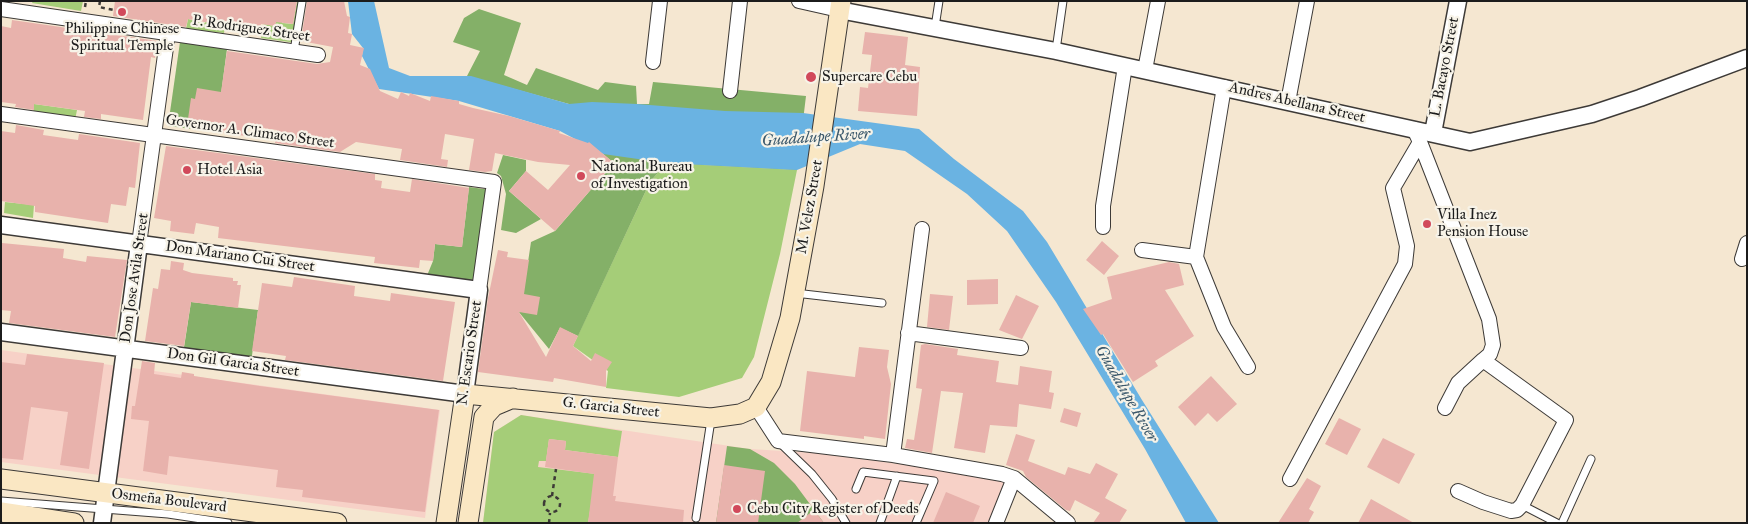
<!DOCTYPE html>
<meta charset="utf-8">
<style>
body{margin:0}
#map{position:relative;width:1748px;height:524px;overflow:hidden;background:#f5e7d1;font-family:"IM FELL Great Primer",serif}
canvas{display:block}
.frame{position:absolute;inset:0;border:2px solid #1c1c1c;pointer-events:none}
</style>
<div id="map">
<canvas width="1748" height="524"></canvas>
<div class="frame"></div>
</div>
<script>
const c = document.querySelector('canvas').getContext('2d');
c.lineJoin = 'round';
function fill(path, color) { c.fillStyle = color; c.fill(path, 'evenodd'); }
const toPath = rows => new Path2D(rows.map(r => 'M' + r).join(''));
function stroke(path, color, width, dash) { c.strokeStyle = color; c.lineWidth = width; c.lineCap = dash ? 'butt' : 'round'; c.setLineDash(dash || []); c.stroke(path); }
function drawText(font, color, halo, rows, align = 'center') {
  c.font = font + ' "IM FELL Great Primer",serif'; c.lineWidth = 4.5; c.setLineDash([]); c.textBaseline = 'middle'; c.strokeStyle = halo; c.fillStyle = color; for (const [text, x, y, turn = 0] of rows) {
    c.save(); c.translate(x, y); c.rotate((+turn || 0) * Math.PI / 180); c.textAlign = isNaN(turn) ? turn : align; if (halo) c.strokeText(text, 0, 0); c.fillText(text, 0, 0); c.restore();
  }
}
fill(toPath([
 [1,350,440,410,425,518,1,462],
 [521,415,750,449,816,453,1011,479,993,523,483,523,494,432]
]), '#f7d1c7');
fill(toPath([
 [33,1,83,1,81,11,32,3],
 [297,1,305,1,297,43,261,38,264,24,275,26,277,15,283,16,282,23,293,24],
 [207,16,225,26,224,33,186,29,188,19,205,23],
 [34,104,77,110,75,120,33,114],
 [666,163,797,170,780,254,754,357,742,378,679,397,606,388,608,371,573,346,650,182],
 [5,202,34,205,33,218,4,213],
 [521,415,622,431,618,457,565,450,566,441,549,439,546,461,539,461,538,467,596,474,588,523,483,523,494,432]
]), '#a5cd78');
fill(toPath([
 [479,9,521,23,504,75,527,85,536,68,598,90,605,82,636,86,637,104,649,104,653,82,806,96,797,170,666,163,650,182,578,336,560,328,549,349,518,311,521,309,531,242,555,231,614,163,603,154,569,104,467,76,480,51,453,42,464,18],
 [180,42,227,49,216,132,168,126],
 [503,155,526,160,526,171,509,191,541,219,516,233,501,230,506,194,501,176,497,173],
 [469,187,491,190,474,284,426,278,433,261,435,244,462,247],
 [191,302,258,310,251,363,183,354],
 [727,446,750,449,774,463,795,484,824,523,716,523]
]), '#84b068');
fill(toPath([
 [348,1,374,1,389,68,410,76,471,76,569,104,592,102,637,104,725,111,803,113,919,129,954,159,1023,211,1047,242,1142,400,1219,523,1186,523,1145,449,1056,302,1007,231,967,194,905,151,860,144,797,170,666,163,603,154,560,131,459,101,379,89,362,56,363,48,352,34]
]), '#6ab3e2');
fill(toPath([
 [115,1,297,1,293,24,276,22,275,26,261,24,259,32,188,19,186,27,113,16],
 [307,1,344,1,347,16,350,17,348,33,352,34,350,45,364,48,360,65,370,69,380,91,398,99,401,92,409,96,410,93,430,101,431,96,459,101,459,104,473,108,509,116,560,131,559,133,588,143,589,142,614,163,555,231,509,191,526,171,548,190,570,165,538,162,495,153,492,171,485,172,469,170,474,139,445,134,441,159,448,160,447,167,400,160,402,149,356,142,340,152,275,143,277,130,247,126,246,136,216,132,217,123,188,119,191,98,195,99,197,88,221,92,227,51,317,64,330,62,333,47,301,41],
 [12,20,158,41,155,58,151,57,143,120,101,114,101,119,84,117,85,111,34,104,34,110,15,107,16,104,1,102,1,26,11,28],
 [865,32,908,37,905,65,920,67,917,116,858,111,860,87,868,88,872,55,862,54],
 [16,125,44,130,43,135,78,140,79,134,140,143,135,188,129,187,126,206,111,204,108,223,35,212,35,206,1,201,1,131,15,133],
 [166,146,375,174,375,180,382,181,381,188,410,192,412,179,469,188,462,247,435,244,433,261,420,260,419,268,374,263,375,257,218,238,219,227,196,223,194,234,170,231,171,221,154,218],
 [1102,241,1119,256,1104,275,1086,260],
 [2,243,64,249,63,258,86,262,87,256,127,260,115,337,9,323,11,311,1,310],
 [498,250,508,252,507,257,529,260,524,294,540,297,537,315,519,312,546,357,560,327,578,336,573,346,591,361,595,353,612,362,606,371,606,387,554,378,553,382,478,372,488,298],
 [171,261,184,263,183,270,192,273,233,278,233,281,238,281,237,285,241,285,238,308,191,302,184,346,145,341,153,288,158,289,161,269,170,270],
 [1169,262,1179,264,1184,285,1165,290,1194,336,1155,361,1158,366,1133,382,1103,334,1101,335,1083,309,1112,299,1107,277],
 [294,277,355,286,354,296,390,301,391,293,455,302,443,381,285,360,286,356,252,351,262,283,292,287],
 [998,279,998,304,967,305,967,280],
 [930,294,953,296,949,330,927,327],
 [1016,295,1039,306,1022,339,999,330],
 [925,344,958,349,957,355,999,361,996,382,1018,385,1020,366,1052,371,1049,392,1054,393,1051,409,1019,404,1017,427,990,425,985,453,954,448,963,393,941,391,932,453,905,448,907,439,914,440,922,389,916,388,921,345],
 [859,347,889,350,887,367,891,384,885,439,864,436,864,439,800,431,807,371,855,377],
 [27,354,104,363,89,469,60,465,68,412,31,407,23,460,1,458,1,362,25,365],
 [142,361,155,363,154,374,181,378,182,372,194,374,194,376,260,386,439,410,425,512,302,497,303,490,276,487,278,470,169,456,167,475,143,471,149,421,131,419,132,406,135,406],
 [1211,376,1237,404,1217,422,1208,413,1195,426,1178,407],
 [1064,408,1081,413,1077,427,1060,422],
 [1339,418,1361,429,1347,455,1325,444],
 [1016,434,1035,440,1028,461,1065,475,1068,467,1090,474,1096,463,1118,474,1105,498,1127,510,1119,523,1093,523,1100,513,1075,500,1070,511,1066,510,1026,477,1023,471,1006,465],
 [1383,438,1415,454,1399,484,1367,467],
 [549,439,566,441,565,450,618,457,613,496,616,496,615,501,684,510,683,523,588,523,594,474,545,467],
 [724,465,765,471,758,523,716,523],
 [1307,478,1321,486,1309,509,1314,512,1308,523,1278,523],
 [946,492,980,506,973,523,933,523],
 [1371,499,1414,523,1358,523],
 [814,510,824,523,797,523]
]), '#e8b2ac');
const service = toPath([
 [935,27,939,1],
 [1056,50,1063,1],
 [294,51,302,2],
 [795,293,882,303],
 [780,443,812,474,832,499,846,523],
 [856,489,863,472,934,481,916,523],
 [1,501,168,514,228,523],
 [1522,505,1557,523],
 [696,518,711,420],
 [880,523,897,476],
 [1562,523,1591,459]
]);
const minor = toPath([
 [799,1,839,10],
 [1,9,318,55],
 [653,62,660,1],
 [1145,70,1158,1],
 [1224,87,1196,257,1224,327,1248,367],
 [730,91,740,1],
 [1288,102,1307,1],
 [1,114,494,182,479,290],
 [1420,142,1489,319,1493,345,1490,354,1483,360],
 [1103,227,1103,206,1125,66],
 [139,244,168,33],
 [1142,250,1196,257],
 [1742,259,1747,243],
 [908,333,1021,348],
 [756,407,778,441,893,455,1002,474,1014,478,1068,523],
 [1445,408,1458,383,1483,360,1566,420,1522,505,1517,510,1511,511,1483,502,1458,491],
 [893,455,922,229],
 [1290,479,1405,264,1407,246,1393,188,1420,142,1414,129],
 [996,523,1014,478]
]);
const tertiary = toPath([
 [839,10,1056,51,1470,142,1592,114,1640,98,1747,58],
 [1433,133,1458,1],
 [1,225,479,290,465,394,1,332],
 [102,523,139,244]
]);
const secondary = toPath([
 [1,479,337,523],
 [1,512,74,523],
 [446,523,465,394,711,418,740,414,756,407,771,382,790,318,814,186,841,1],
 [468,523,484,417,494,406,513,398]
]);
stroke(service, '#3d3a37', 9);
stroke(minor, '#3d3a37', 16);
stroke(tertiary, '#3d3a37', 19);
stroke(secondary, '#3d3a37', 21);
stroke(toPath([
 [100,1,99,7,114,10],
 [85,7,86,1],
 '544 504a8 8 0 1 1 16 0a8 8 0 1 1-16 0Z',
 [552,496,556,469],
 [549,523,550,513]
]), '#3d3a37', 2.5, [4, 4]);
stroke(service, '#fff', 7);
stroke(minor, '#fff', 14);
stroke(tertiary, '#fff', 16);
stroke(secondary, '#fae7c3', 19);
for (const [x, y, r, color] of [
 [122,12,5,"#d1495b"],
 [811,77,6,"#d1495b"],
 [187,170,5,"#d1495b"],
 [581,176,5,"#d1495b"],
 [1427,224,5,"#d1495b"],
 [737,509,5,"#d1495b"]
]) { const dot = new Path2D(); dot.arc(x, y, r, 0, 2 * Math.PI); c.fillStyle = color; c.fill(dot); stroke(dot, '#f7f3e8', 2); }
drawText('15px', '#1c1c1c', '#f7f3e8', [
 ["Philippine Chinese",122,29,"center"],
 ["Spiritual Temple",122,46,"center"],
 ["Supercare Cebu",822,77],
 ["National Bureau",591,167],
 ["of Investigation",591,184],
 ["Hotel Asia",197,170],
 ["Villa Inez",1437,215],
 ["Pension House",1437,232],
 ["Cebu City Register of Deeds",747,509]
], 'left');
drawText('15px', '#1c1c1c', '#f7f3e8', [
 ["P. Rodriguez Street",251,29,8],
 ["L. Bacayo Street",1445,67,-79],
 ["Andres Abellana Street",1297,103,13],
 ["Governor A. Climaco Street",250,132,8],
 ["M. Velez Street",810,207,-80],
 ["Don Mariano Cui Street",240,257,8],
 ["Don Jose Avila Street",135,278,-82],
 ["N. Escario Street",470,353,-82],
 ["Don Gil Garcia Street",233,363,8],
 ["G. Garcia Street",611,408,6],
 ["Osmeña Boulevard",169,501,7]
]);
drawText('italic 16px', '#3b586b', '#f7f3e8', [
 ["Guadalupe River",816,138,-4],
 ["Guadalupe River",1126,394,60]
]);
</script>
